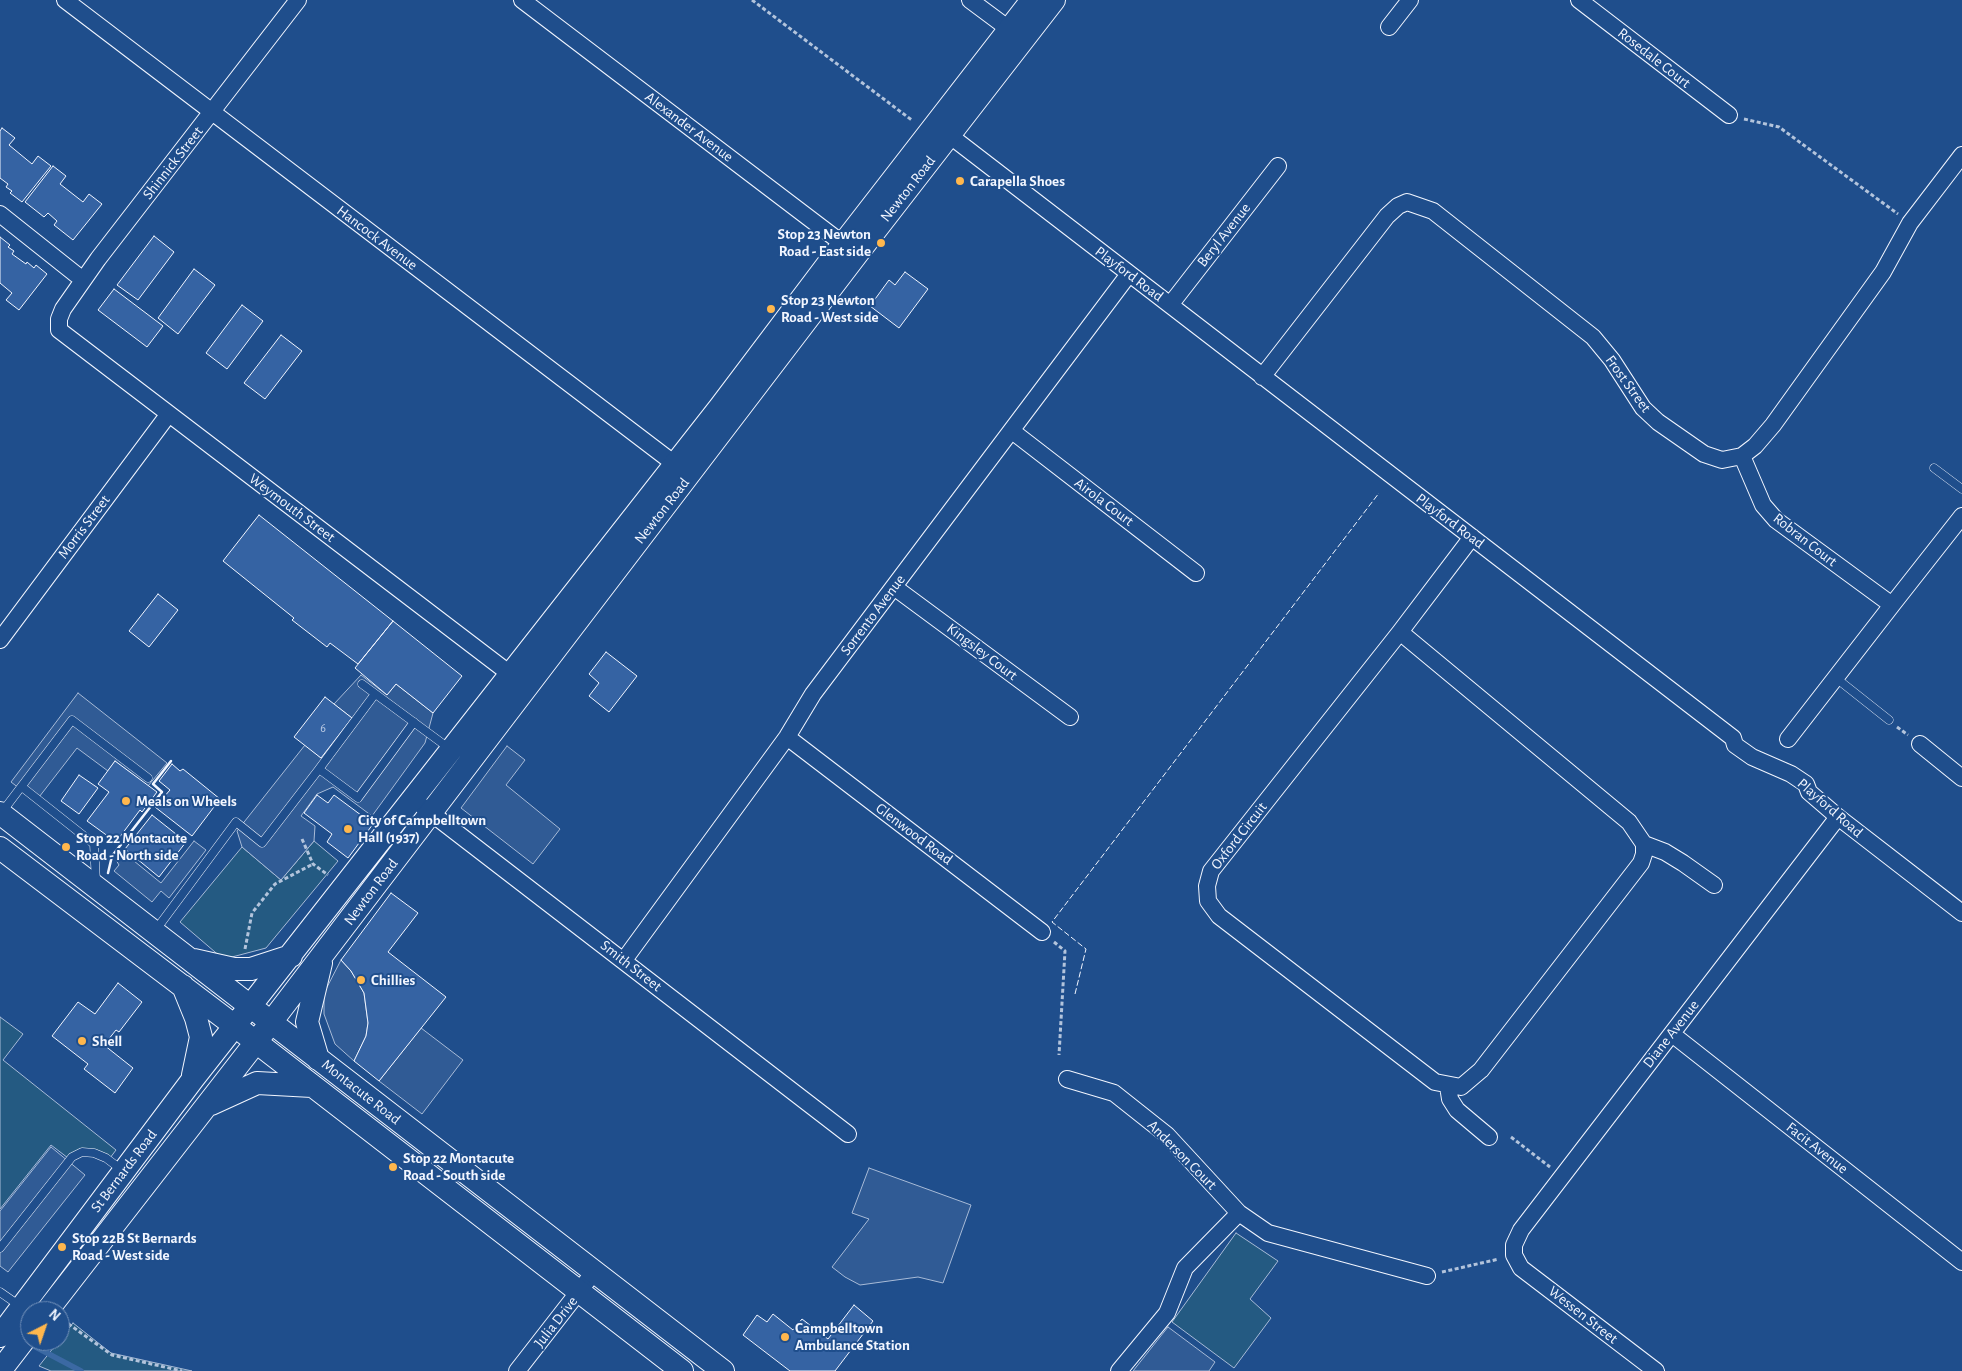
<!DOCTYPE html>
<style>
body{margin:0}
#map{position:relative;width:1962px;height:1371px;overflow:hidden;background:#1f4e8c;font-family:"Alegreya Sans",sans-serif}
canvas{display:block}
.north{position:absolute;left:20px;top:1301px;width:50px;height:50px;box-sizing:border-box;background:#1f4e8c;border:1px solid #7391ba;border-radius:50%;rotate:41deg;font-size:14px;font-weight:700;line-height:20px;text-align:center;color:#f2f6ff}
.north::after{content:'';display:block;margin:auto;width:18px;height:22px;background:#ffb74d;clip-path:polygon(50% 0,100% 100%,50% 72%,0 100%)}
</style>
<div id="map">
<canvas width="1962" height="1371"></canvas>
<div class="north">N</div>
</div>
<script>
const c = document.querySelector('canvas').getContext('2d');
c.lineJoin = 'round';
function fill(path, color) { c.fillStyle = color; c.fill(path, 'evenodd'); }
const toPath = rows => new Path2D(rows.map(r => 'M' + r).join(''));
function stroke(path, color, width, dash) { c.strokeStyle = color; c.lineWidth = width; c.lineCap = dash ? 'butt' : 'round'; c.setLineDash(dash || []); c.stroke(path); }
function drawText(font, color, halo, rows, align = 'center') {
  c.font = font + ' "Alegreya Sans",sans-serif'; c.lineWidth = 4; c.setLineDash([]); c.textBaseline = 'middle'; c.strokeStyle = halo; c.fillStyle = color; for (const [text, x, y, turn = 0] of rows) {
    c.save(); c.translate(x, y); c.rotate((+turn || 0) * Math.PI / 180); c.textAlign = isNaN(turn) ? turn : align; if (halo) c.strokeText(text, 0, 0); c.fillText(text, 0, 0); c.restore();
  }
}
const green = toPath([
 [314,841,338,861,266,948,232,957,222,958,180,922,242,847,281,880,314,841],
 [0,1017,23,1034,3,1060,116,1150,110,1158,94,1150,68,1158,51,1145,0,1209,0,1017],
 [1236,1233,1278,1261,1250,1299,1271,1318,1234,1368,1172,1322,1236,1233],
 [73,1323,111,1353,192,1371,51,1371,39,1366,73,1323]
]);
fill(green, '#245a82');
stroke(green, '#a8bbd7', 1);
const parking = toPath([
 [361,675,387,695,396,684,433,713,425,743,372,816,333,787,317,794,301,816,315,826,314,841,281,880,242,847,237,831,305,745,321,758,352,718,334,704,361,675],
 [78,693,167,763,148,786,115,761,108,771,77,748,36,801,11,782,78,693],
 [507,746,525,760,506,785,560,829,533,864,461,808,507,746],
 [194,841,206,850,169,898,161,891,152,902,114,871,119,865,116,860,123,852,161,883,194,841],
 [341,960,351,971,364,993,368,1023,366,1036,354,1061,335,1044,324,1014,324,993,341,960],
 [421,1028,463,1060,422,1114,379,1081,421,1028],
 [51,1147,85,1175,8,1272,0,1266,0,1211,51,1147],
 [869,1168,971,1205,943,1283,918,1277,860,1285,845,1277,832,1267,869,1219,852,1213,869,1168],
 [1168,1327,1215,1362,1209,1371,1133,1371,1168,1327]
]);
fill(parking, '#305b95');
stroke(parking, '#a8bbd7', 1);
stroke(toPath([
 [28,1343,81,1371]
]), '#3b69a3', 5.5);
const building = toPath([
 [2,128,15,138,9,145,32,164,38,156,51,166,22,202,10,193,12,191,6,187,8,184,0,178,0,131,2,128],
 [53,166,66,176,60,184,83,202,89,194,102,204,73,240,54,225,57,221,48,213,44,217,25,202,53,166],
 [154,236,174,252,138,300,117,285,154,236],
 [0,237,10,245,8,247,14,251,12,254,26,264,27,262,34,268,36,265,47,274,19,310,6,300,12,293,0,283,0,237],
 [194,269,215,285,178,334,158,318,194,269],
 [905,272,928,289,899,328,870,306,889,280,895,285,905,272],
 [114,289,163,326,147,347,98,310,114,289],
 [242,305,263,321,227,369,206,353,242,305],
 [281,335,302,351,265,399,244,383,281,335],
 [259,515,393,621,358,664,330,643,327,647,292,620,294,618,223,561,259,515],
 [158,594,178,610,149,647,129,631,158,594],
 [393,621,462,676,433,713,396,684,387,695,355,668,393,621],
 [606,652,637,676,609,712,589,696,599,683,589,674,606,652],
 [325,697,352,718,321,758,294,737,325,697],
 [115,761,157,792,142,812,140,810,116,842,87,821,109,792,98,784,115,761],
 [172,764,180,771,183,769,220,799,192,836,155,807,170,790,159,781,172,764],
 [79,775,98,788,79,814,61,801,79,775],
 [317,795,328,803,334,795,373,824,348,858,327,842,332,834,304,813,317,795],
 [152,815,186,842,159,877,125,849,152,815],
 [391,893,418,913,388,952,446,997,379,1081,354,1061,366,1036,368,1023,364,993,351,971,341,960,391,893],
 [118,983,142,1002,119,1032,116,1030,104,1045,133,1068,115,1093,84,1069,88,1064,52,1036,78,1002,95,1014,118,983],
 [854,1305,873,1321,835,1371,790,1371,743,1335,757,1315,767,1322,773,1314,793,1330,802,1319,828,1339,854,1305]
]);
fill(building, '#3563a3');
stroke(building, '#f2f6ff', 1);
const lane = toPath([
 [1934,468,1962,489],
 [1836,678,1889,720],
 [362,684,450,749],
 [375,694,319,769,358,798,414,722],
 [22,787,94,844,96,882],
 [2,812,72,720,148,778],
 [155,931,236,822,262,843,319,769],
 [0,1248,72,1157,82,1152,94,1153,106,1158,122,1170],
 [0,1292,20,1306]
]);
const street = toPath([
 [65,0,684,471],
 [298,0,98,259,63,309,59,319,59,330,518,680],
 [522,0,851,250],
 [970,0,1017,35],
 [1579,0,1729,115],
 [1389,27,1410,0],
 [940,128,1733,738,1735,745,1752,757,1791,774,1806,784,1809,792,1838,817,1962,913],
 [0,214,83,280],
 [1170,305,1278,166],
 [1262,377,1387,216,1398,206,1407,202,1433,211,1593,337,1612,360,1643,408,1658,422,1704,454,1722,460,1742,456,1755,446,1773,425,1883,272,1910,223,1962,155],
 [1012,431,1196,573],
 [1742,456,1763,505,1776,520,1892,605,1962,516],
 [894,587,1070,717],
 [1400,632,1629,822,1644,844,1644,854,1641,863,1481,1070,1461,1087,1435,1082,1219,916,1208,901,1207,886,1211,871,1400,632,1472,537],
 [0,640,168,415],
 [787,737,1042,932],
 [1788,739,1892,605],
 [1920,744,1962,778],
 [422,806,848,1134],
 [1644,844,1665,852,1683,863,1714,885],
 [624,960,787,737,813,694,1129,274],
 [1672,1034,1962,1262],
 [1067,1079,1114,1093,1167,1135,1239,1213,1268,1233,1427,1276],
 [1448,1086,1450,1099,1457,1110,1489,1137],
 [517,1371,594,1272],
 [1119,1371,1167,1313,1185,1268,1239,1213],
 [1656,1371,1521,1268,1514,1255,1514,1245,1521,1230,1838,817]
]);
const secondary = toPath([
 [0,813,723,1371],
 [0,848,256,1042,682,1371],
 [194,960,234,969,251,969,291,956],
 [183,986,196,1018,201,1037,193,1075],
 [318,1059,307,1022,321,963],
 [211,1104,257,1083,312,1086],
 [47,1311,256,1042,857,254,1054,0],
 [0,1336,193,1079,720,407,843,244,1032,0],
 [0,1371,30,1332]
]);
stroke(lane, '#f2f6ff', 9);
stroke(street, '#f2f6ff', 18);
stroke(secondary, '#f2f6ff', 24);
stroke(toPath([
 [752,0,913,121],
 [1744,119,1779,127,1898,214],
 [1897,727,1908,735],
 [302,839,313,864,328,875],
 [1054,942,1065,951,1059,1055],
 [245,949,252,913,275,884,313,864],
 [1511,1137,1550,1167],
 [1442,1272,1499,1259],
 [63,1320,112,1355,182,1371]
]), '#b3c4dc', 3, [4, 2.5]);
stroke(lane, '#1f4e8c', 8);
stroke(street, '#1f4e8c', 16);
stroke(secondary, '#1f4e8c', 22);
stroke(toPath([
 [1075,994,1086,949,1052,922,1379,493]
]), '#f2f6ff', 1, [6, 2.5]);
stroke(toPath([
 [108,873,112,856,162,792,153,784,171,761]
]), '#f2f6ff', 2.5);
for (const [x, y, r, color] of [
 [960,181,5,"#ffb74d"],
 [881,243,5,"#ffb74d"],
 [771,309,5,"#ffb74d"],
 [126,801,5,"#ffb74d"],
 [348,829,5,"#ffb74d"],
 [66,847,5,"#ffb74d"],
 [361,980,5,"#ffb74d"],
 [82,1041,5,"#ffb74d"],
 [393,1167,5,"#ffb74d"],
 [62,1247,5,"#ffb74d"],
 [785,1337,5,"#ffb74d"]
]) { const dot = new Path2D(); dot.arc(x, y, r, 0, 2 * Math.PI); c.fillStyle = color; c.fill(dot); stroke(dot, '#1f4e8c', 2); }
drawText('12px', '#c3d1e8', null, [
 ["6",323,728]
]);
drawText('15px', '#f2f6ff', '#1f4e8c', [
 ["Rosedale Court",1654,58,38],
 ["Alexander Avenue",689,127,37],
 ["Shinnick Street",173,163,-52],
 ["Newton Road",908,189,-52],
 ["Beryl Avenue",1224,235,-52],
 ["Hancock Avenue",377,238,37],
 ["Playford Road",1129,274,37],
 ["Frost Street",1628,384,54],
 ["Airola Court",1104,502,37],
 ["Weymouth Street",292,508,37],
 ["Newton Road",662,511,-52],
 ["Playford Road",1450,521,37],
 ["Morris Street",84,527,-53],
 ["Robran Court",1805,540,38],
 ["Sorrento Avenue",873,615,-53],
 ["Kingsley Court",982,652,37],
 ["Playford Road",1830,808,41],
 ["Glenwood Road",914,834,37],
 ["Oxford Circuit",1239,836,-52],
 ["Newton Road",371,892,-53],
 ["Smith Street",631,966,38],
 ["Diane Avenue",1671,1034,-52],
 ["Montacute Road",361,1092,38],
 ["Facit Avenue",1817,1148,38],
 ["Anderson Court",1182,1155,45],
 ["St Bernards Road",124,1171,-53],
 ["Wessen Street",1583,1315,38],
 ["Julia Drive",556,1322,-52]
]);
drawText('bold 15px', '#f2f6ff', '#1f4e8c', [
 ["Carapella Shoes",970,181],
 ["Stop 23 Newton",871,234,"right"],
 ["Road - East side",871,251,"right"],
 ["Stop 23 Newton",781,300],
 ["Road - West side",781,317],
 ["Meals on Wheels",136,801],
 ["City of Campbelltown",358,820],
 ["Hall (1937)",358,837],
 ["Stop 22 Montacute",76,838],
 ["Road - North side",76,855],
 ["Chillies",371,980],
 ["Shell",92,1041],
 ["Stop 22 Montacute",403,1158],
 ["Road - South side",403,1175],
 ["Stop 22B St Bernards",72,1238],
 ["Road - West side",72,1255],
 ["Campbelltown",795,1328],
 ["Ambulance Station",795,1345]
], 'left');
</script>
